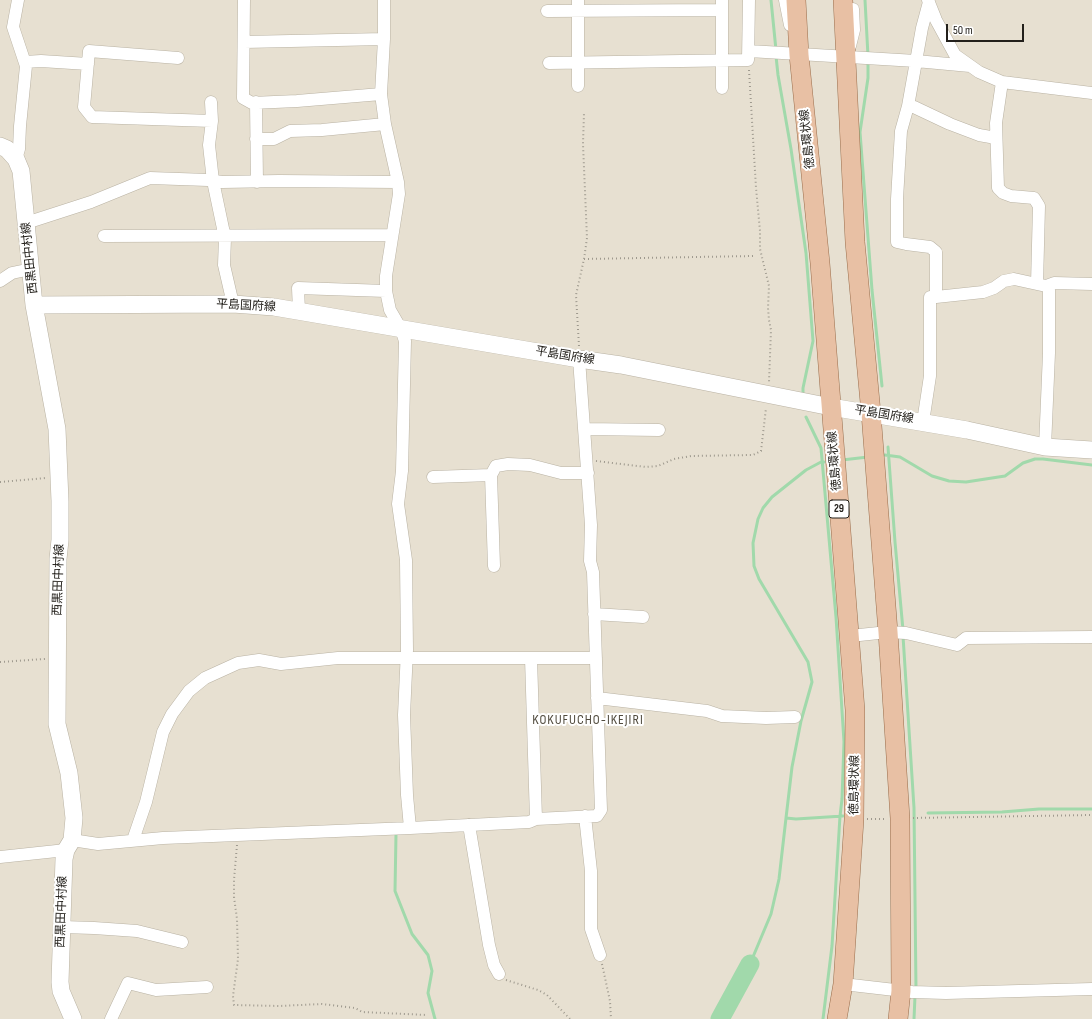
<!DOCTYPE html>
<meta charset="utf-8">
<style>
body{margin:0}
#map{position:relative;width:1092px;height:1019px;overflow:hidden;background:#e7e0d1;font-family:"Sofia Sans Condensed",sans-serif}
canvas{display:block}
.scale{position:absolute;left:946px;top:24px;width:78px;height:18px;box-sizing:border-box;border:2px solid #23201b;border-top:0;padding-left:5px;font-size:12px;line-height:14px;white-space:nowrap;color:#23201b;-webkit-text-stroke:3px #fff;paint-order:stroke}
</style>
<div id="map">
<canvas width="1092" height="1019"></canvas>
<div class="scale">50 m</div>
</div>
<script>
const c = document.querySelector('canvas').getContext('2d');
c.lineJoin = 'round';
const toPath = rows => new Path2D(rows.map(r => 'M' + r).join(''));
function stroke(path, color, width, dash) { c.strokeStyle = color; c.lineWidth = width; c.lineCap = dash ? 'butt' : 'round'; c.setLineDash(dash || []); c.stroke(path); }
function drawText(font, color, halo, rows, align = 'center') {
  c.font = font + ' "Sofia Sans Condensed","Noto Sans JP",sans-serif'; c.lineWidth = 4; c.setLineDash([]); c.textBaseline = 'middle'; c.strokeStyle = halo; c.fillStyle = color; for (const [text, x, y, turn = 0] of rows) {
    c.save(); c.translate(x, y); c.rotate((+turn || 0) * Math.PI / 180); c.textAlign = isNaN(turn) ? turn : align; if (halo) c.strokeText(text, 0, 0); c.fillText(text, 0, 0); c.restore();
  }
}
stroke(toPath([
 [771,0,776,50],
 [865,0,868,56],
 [776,56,778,75,791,149,806,253,813,341,803,388,803,392],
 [868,62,868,78,860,132,872,290,882,386],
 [806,417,821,448,836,617,844,742,842,799,840,816,832,946,823,1019],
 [888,447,895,542,903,630],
 [885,455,900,457,932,476,949,481,966,482,1005,476,1023,463,1035,459,1043,459,1092,465],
 [842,460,868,457],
 [903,636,914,808,916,990],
 [928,813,1002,812,1039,809,1092,809],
 [786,818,792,767,801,721,812,682,808,662,759,579,754,566,753,543,758,519,763,508,772,497,806,470,821,462,824,462],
 [396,834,395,891,412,934,428,955,432,971,428,993,435,1019],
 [750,964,771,914,779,879,786,818,796,819,843,816],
 [914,1019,915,996]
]), '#a1d9ab', 3);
stroke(toPath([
 [720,1019,750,964]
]), '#a1d9ab', 19);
const minor = toPath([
 [244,0,243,98,252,103,297,101,381,94],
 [384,0,384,39,381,94,385,124,398,182,399,194,386,276,386,291,390,310,401,329,405,341,402,471,398,504,406,560,407,650,404,715,407,795,410,828],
 [578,0,578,86],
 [722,0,722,88],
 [785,0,790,25],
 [928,0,936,20,955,55,979,72,1002,82,1092,93],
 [929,2,922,28,908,106,901,131,897,199,897,242,906,244,930,247,936,252,936,297,983,292,994,288,1004,281,1014,279,1046,286,1049,290,1049,353,1045,447],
 [547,11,722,10],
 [244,42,384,39],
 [850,46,854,30,853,9],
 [749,51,916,61,970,66],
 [178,58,89,51,84,107,92,117,212,121],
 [25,62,41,61,88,64],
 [549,63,748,60,749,0],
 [1002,82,996,123,998,188,1003,193,1011,196,1034,198,1039,206,1037,284],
 [211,102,212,121,209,145,213,181,225,238,224,265,233,304],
 [256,102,257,182],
 [908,106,914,107,950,124,979,135,996,138],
 [256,139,274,139,290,131,322,130,385,124],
 [16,159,19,149,20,126,26,66,13,27,18,0],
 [26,223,91,202,150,178,208,180,222,182,279,181,398,182],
 [104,236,392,235],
 [0,281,12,273,31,269],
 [1046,286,1054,283,1092,284],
 [299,311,298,288,386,291],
 [923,422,930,376,930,297,936,297],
 [585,429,659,430],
 [433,477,491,475],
 [494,566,491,475,496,466,508,464,530,465,561,473,588,473],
 [594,614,643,617],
 [850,636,888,632,906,633,957,645,966,638,1092,637],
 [531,658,536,819],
 [597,698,707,711,722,716,766,718,795,717],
 [585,816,591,871,591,929,600,955],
 [469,825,489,945,494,965,499,974],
 [72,840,98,844,163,838,410,828,529,822,536,819,597,816,601,810,593,572,590,561,591,525,579,359],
 [133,840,146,802,163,732,172,714,189,691,205,678,238,663,259,660,281,664,338,658,596,658],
 [0,857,66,850],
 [62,927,94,928,137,931,182,942],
 [843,984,912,992,946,993,1092,989],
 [111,1019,128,983,156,990,207,987]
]);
const secondary = toPath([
 [0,146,7,149,16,159,21,171,34,305,57,429,60,501,60,540,58,559,57,724,69,773,74,818,72,840,66,850,64,859,60,982,61,991,73,1019],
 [34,305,233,304,274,307,579,359,621,365,831,407,967,430,1045,447,1092,450]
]);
const primary = toPath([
 [796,0,799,55,820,263,855,710,854,820,843,984,837,1019],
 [843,0,855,242,871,413,888,632,900,818,901,991,898,1019]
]);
stroke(minor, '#b9b2a3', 13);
stroke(secondary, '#b9b2a3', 18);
stroke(primary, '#996d4c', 20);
stroke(toPath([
 [749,70,756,188,760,231,760,249,769,286,768,308,769,320,771,330,769,382],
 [584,259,753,256],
 [579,346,576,295,584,259,587,238,583,144,584,113],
 [596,461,646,467,658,466,674,459,691,456,753,455,761,451,766,408],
 [0,482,46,478],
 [0,662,45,659],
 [913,818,1092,815],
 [867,819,887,819],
 [237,845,234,880,234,897,237,919,238,959,233,996,234,1005,279,1006,322,1004,355,1008,362,1012,427,1015],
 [602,964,610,1001,611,1019],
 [506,980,538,990,547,995,570,1019]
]), '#9e998e', 2, [1, 3]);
stroke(minor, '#fff', 12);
stroke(secondary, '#fff', 17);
stroke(primary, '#e8c0a4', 19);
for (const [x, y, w] of [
 [839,509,20]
]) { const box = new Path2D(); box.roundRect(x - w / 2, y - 9, w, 18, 3); c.fillStyle = '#fff'; c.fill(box); stroke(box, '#23201b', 1); }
drawText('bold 11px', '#23201b', null, [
 ["29",839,509]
]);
drawText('12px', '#23201b', '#fff', [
 ["徳島環状線",808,139,-96],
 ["西黒田中村線",30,258,-96],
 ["平島国府線",246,306,3],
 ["平島国府線",565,356,9],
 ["平島国府線",884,415,9],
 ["徳島環状線",835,461,-95],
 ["西黒田中村線",59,580,-88],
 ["徳島環状線",855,785,-89],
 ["西黒田中村線",62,912,-88]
]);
c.letterSpacing = '1px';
drawText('14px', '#524c3f', '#fff', [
 ["KOKUFUCHO-IKEJIRI",588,720]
]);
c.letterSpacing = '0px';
</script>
